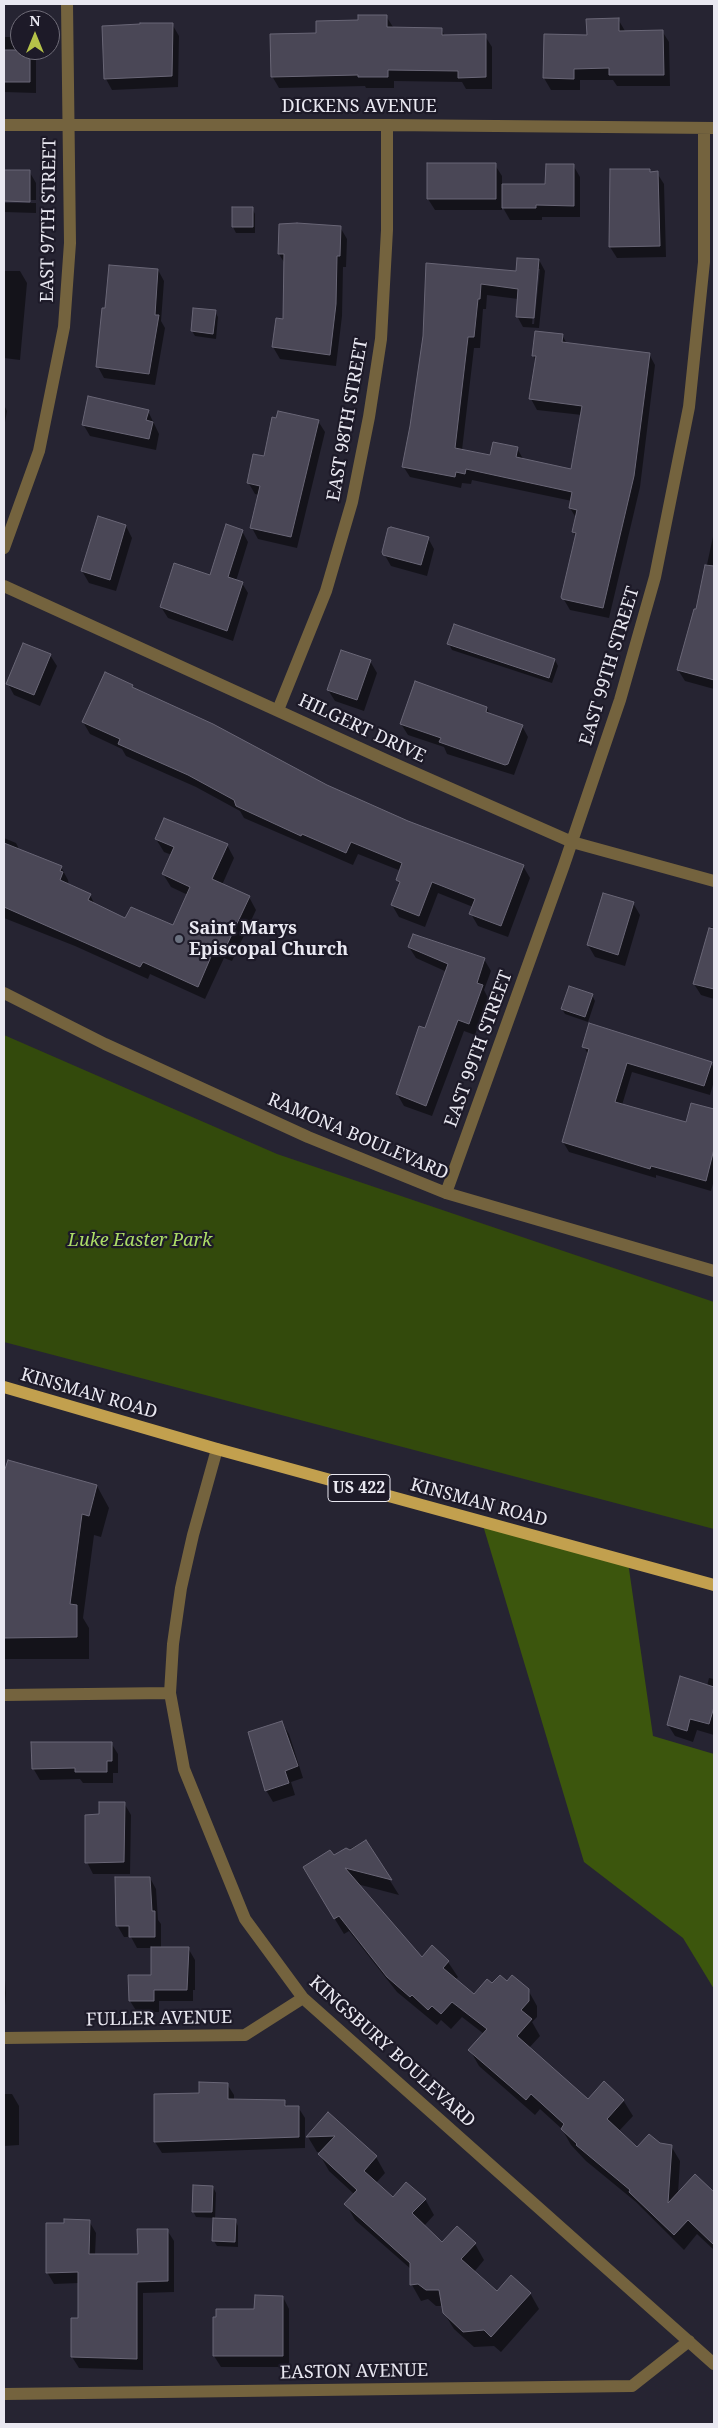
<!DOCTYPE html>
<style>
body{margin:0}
#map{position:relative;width:718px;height:2428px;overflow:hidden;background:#262432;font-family:"Noto Serif",serif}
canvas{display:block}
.frame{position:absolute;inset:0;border:5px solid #e9e8f1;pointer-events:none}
.north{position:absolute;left:10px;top:10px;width:50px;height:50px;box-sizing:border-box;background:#1d1a28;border:1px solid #6f6c78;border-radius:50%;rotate:0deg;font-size:14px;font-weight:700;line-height:20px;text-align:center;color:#e9e8f1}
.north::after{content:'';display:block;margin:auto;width:18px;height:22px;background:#b5c249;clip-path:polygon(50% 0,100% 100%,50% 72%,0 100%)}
</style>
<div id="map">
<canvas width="718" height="2428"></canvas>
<div class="frame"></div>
<div class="north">N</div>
</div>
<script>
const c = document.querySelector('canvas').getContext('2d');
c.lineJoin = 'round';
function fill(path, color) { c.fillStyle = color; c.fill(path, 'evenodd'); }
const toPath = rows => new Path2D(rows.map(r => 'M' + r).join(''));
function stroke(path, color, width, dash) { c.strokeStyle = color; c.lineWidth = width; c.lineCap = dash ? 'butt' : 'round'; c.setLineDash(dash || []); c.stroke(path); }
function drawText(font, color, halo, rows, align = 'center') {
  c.font = font + ' "Noto Serif",serif'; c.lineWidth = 4.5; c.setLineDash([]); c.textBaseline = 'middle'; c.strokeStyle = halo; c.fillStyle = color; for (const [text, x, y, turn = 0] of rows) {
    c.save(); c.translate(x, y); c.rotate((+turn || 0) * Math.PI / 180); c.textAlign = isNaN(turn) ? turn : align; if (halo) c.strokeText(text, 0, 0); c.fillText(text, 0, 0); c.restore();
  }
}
fill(toPath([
 [4,1035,277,1154,714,1302,714,1529,4,1342]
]), '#334a0c');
fill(toPath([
 [482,1522,628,1562,653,1736,714,1754,714,1989,683,1938,584,1862]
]), '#3c560d');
fill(toPath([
 [386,16,393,27,441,29,445,36,485,36,492,47,492,89,466,89,462,82,394,81,394,88,366,88,365,86,279,88,272,76,317,35,359,21],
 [618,19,625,31,662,31,669,42,670,86,617,86,613,80,580,80,580,90,551,90,544,78,545,35,588,36],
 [172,24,179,36,178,87,112,90,106,79],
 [4,37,20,37,20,50,36,50,36,93,4,92],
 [495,165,502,176,502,185,547,185,573,165,580,177,580,217,542,217,542,220,510,220,502,206,502,210,435,210,428,199],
 [650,170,651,173,657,173,664,184,666,257,617,258,610,247],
 [4,171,29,171,36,183,36,200,4,200],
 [4,203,36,203,36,213,4,212],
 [233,208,252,208,255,214,255,233,236,233,233,227],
 [340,227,347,239,346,267,343,267,342,316,336,366,280,359,273,347,284,320,285,264,279,254],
 [539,260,545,271,539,328,523,327,517,316,518,299,487,295,486,309,483,309,480,348,474,348,462,450,491,457,517,448,523,459,572,470,582,415,537,410,531,399,536,361,533,355,562,335,567,344,649,354,655,365,640,487,609,618,570,610,563,598,576,537,573,532,576,518,570,508,572,501,472,480,471,484,462,483,461,488,410,477,403,466,412,426,424,336,427,264,517,272],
 [537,269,540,269,534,324,532,324],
 [158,270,164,281,161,321,165,328,155,385,104,378,98,367],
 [4,271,20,271,27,283,20,360,4,358],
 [215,312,218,317,216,339,195,336,192,331],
 [4,405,7,411,4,428],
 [148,411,159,434,156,450,90,436,83,424],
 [318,421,325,432,297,548,258,539,252,528,259,495,255,494,248,482,265,458],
 [126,526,132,538,116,591,89,583,82,571],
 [242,531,248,542,236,581,242,583,248,593,233,641,168,618,161,607,211,577],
 [714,532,714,689,685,681,678,670,697,611],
 [428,538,434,549,427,576,391,566,383,552],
 [455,626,555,660,558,666,552,683,452,650,449,644],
 [50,655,57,666,40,706,14,695,8,684],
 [370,661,377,673,364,711,335,701,328,690],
 [132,686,134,689,326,786,408,822,523,866,530,878,508,937,478,926,471,914,473,907,438,893,425,927,399,917,392,905,400,885,397,880,401,871,358,854,353,865,244,818,240,811,196,787,126,756,122,749,90,734,83,722],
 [487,708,490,715,522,726,528,737,514,775,447,754,444,747,408,735,401,724],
 [4,838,16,843,20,851,61,867,68,880,69,886,90,895,95,905,126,920,173,927,188,895,171,887,163,874,172,855,164,852,156,839,227,845,234,858,222,885,249,897,256,910,232,961,224,958,205,999,150,974,148,979,75,946,4,918],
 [633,903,640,915,625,966,595,957,588,945],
 [711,927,714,928,714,999,701,995,694,984],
 [409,947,484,959,491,971,484,990,488,998,475,1035,464,1031,432,1116,404,1106,397,1094,425,1030,447,972,416,958],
 [592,995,595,1001,588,1022,565,1014,562,1009],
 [584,1047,711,1063,714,1069,714,1081,710,1095,632,1072,622,1105,687,1124,692,1104,714,1110,714,1180,711,1191,656,1175,656,1178,569,1152,563,1142,589,1056],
 [8,1461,97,1486,109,1508,101,1537,94,1535,83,1618,89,1628,89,1659,4,1659,4,1477],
 [709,1678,714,1679,714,1735,697,1730,693,1742,675,1736,668,1725,707,1686],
 [282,1723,289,1734,303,1778,291,1782,295,1795,273,1802,266,1790],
 [111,1743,118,1754,118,1773,113,1773,113,1783,83,1783,80,1779,40,1780,33,1768],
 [124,1803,131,1815,130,1874,93,1874,87,1862,100,1815],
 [365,1841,399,1895,357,1884,422,1959,448,1962,458,1977,455,1980,474,1996,492,1985,507,1983,528,1990,537,2006,537,2017,532,2022,540,2036,529,2048,588,2101,623,2100,633,2116,619,2131,637,2149,660,2145,671,2146,680,2161,678,2194,695,2176,714,2193,714,2250,697,2234,684,2250,636,2202,586,2161,571,2145,562,2129,540,2109,535,2115,479,2066,470,2050,484,2034,462,2017,451,2029,441,2020,437,2025,397,1992,349,1931,344,1934,306,1872],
 [150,1878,156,1889,158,1920,161,1924,161,1948,188,1948,195,1960,195,1990,193,1990,193,2001,159,2001,159,2012,137,2012,130,2001,152,1976,152,1948,137,1948,131,1937,124,1937,117,1925],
 [4,1968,6,1993,4,2018],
 [227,2084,234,2095,234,2100,284,2101,288,2107,298,2107,305,2118,305,2148,162,2153,155,2142,200,2094],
 [4,2094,12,2094,19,2106,19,2145,4,2146],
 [328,2114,376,2157,385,2173,376,2183,393,2199,425,2199,434,2215,424,2226,442,2244,457,2228,475,2244,484,2260,474,2272,497,2293,530,2293,539,2309,501,2352,494,2346,474,2347,454,2329,444,2313,443,2306,436,2306,428,2299,421,2301,412,2285,412,2270,355,2220,346,2204,354,2194,329,2171,320,2155,322,2152,317,2152,308,2137],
 [213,2187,216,2193,215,2219,235,2220,238,2226,238,2247,217,2246,214,2241,215,2218,196,2217,193,2211],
 [89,2221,96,2233,95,2255,139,2255,167,2230,174,2241,174,2292,143,2293,143,2370,79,2368,72,2357,79,2319,79,2283,54,2284,47,2272,65,2224],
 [283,2297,289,2309,289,2367,221,2367,214,2356,256,2310]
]), '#0007');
const building = toPath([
 [358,15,387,15,387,27,442,28,442,35,486,34,486,77,458,78,458,71,388,70,388,77,358,77,358,75,271,77,270,34,316,33,316,21,358,20,358,15],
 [619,18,619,31,663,30,664,75,609,75,609,68,574,69,574,79,543,78,544,34,587,35,586,19,619,18],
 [140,23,173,23,172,76,104,79,102,26,140,24,140,23],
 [4,50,30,50,30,82,4,82,4,50],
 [427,163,496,163,496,199,427,199,427,163],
 [546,164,574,164,574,206,536,205,536,208,502,208,502,184,545,184,546,164],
 [610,169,650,169,650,172,658,171,660,246,609,247,610,169],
 [4,170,30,170,30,202,4,201,4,170],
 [232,207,253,207,253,227,232,227,232,207],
 [297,223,341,226,340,256,337,256,336,304,330,355,272,347,276,318,283,319,284,254,278,254,279,224,297,223],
 [517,258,539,259,534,318,516,317,518,289,481,284,480,299,478,299,474,337,468,337,455,448,490,455,493,442,518,447,516,457,571,469,582,406,529,399,536,356,532,356,535,331,563,334,562,342,650,353,634,476,603,608,562,599,561,597,576,533,572,532,577,510,569,508,572,492,466,469,465,474,456,472,455,477,402,467,410,426,423,336,426,263,516,271,517,258],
 [109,265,158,269,155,315,159,315,149,374,96,367,102,308,105,308,109,265],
 [193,308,216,310,213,334,191,331,193,308],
 [88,396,149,410,146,420,153,422,149,439,82,425,88,396],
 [278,411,319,420,291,537,250,528,260,486,247,483,253,454,264,456,272,417,276,418,278,411],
 [98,516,126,525,110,580,81,571,98,516],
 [226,524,243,530,228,577,243,582,227,631,160,607,174,563,210,575,226,524],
 [391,527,429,537,421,565,383,555,382,552,388,528,391,527],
 [705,565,714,566,714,680,677,670,694,609,696,609,705,565],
 [454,624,555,659,549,678,447,644,454,624],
 [23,643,51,654,34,695,6,684,23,643],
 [341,650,371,660,357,700,327,690,341,650],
 [105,672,133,685,132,687,213,724,327,785,408,821,524,865,501,926,469,914,475,899,432,882,419,916,391,905,400,882,396,880,402,863,351,842,346,853,302,834,301,836,236,806,234,800,188,775,118,744,120,739,82,722,105,672],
 [415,681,487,707,486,712,523,725,508,764,505,765,439,742,441,738,400,724,415,681],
 [164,818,228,844,212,879,250,896,225,949,216,945,198,987,143,962,140,967,4,907,4,843,62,866,60,871,63,872,60,880,91,894,88,900,125,918,131,907,173,925,190,887,162,874,174,847,155,839,164,818],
 [603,893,634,902,618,955,587,945,603,893],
 [709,928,714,929,714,989,693,984,709,928],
 [413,934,485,958,477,983,483,985,469,1024,458,1020,426,1106,396,1094,419,1026,425,1028,448,964,408,947,413,934],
 [569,986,593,994,585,1017,561,1009,569,986],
 [589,1023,712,1062,704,1086,627,1063,615,1102,686,1122,691,1103,714,1109,714,1149,706,1181,651,1166,650,1169,562,1142,589,1049,582,1047,589,1023],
 [8,1460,97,1485,89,1516,82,1514,70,1604,77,1605,77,1637,4,1638,4,1472,8,1460],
 [680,1676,714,1687,714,1707,709,1724,690,1719,687,1731,667,1725,680,1676],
 [282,1721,298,1766,285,1771,289,1783,265,1791,248,1732,282,1721],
 [31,1742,112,1742,112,1761,107,1761,107,1772,75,1772,75,1768,32,1769,31,1742],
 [99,1802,125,1802,124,1862,85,1863,85,1815,99,1814,99,1802],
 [366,1840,392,1880,345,1868,422,1957,432,1945,449,1961,443,1968,474,1994,487,1979,492,1983,500,1975,507,1981,512,1975,529,1989,529,2001,521,2010,532,2019,517,2036,588,2099,604,2081,624,2100,607,2119,637,2147,649,2134,660,2143,672,2145,668,2203,695,2174,714,2192,714,2245,688,2220,674,2235,629,2192,630,2190,576,2145,577,2144,561,2129,564,2124,531,2094,526,2100,468,2050,487,2029,452,2002,441,2014,432,2006,428,2010,412,1995,410,1997,387,1977,339,1916,334,1919,303,1867,330,1850,334,1855,346,1848,350,1850,366,1840],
 [115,1877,150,1877,152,1911,155,1911,155,1937,129,1937,129,1926,116,1926,115,1877],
 [151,1947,189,1947,187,1990,154,1990,154,2001,129,2001,128,1975,151,1975,151,1947],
 [199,2082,228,2083,228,2099,285,2100,285,2106,299,2106,299,2137,154,2142,154,2094,199,2093,199,2082],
 [328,2112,377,2156,364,2171,393,2197,406,2182,426,2199,412,2213,442,2242,457,2226,476,2243,461,2259,497,2291,511,2275,531,2293,491,2337,484,2330,463,2332,443,2313,439,2290,426,2290,418,2284,410,2285,410,2263,344,2204,357,2190,318,2154,335,2136,306,2137,328,2112],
 [193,2185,213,2186,212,2212,192,2212,193,2185],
 [213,2218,236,2219,235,2242,212,2241,213,2218],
 [64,2219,90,2220,89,2254,138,2254,137,2229,168,2229,168,2281,137,2282,137,2359,71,2357,71,2318,78,2318,78,2272,46,2273,46,2223,64,2223,64,2219],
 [255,2295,283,2296,283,2356,213,2356,213,2317,216,2317,216,2309,254,2309,255,2295]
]);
fill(building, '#4a4756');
stroke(building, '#696676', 1);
stroke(toPath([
 [4,125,387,125,714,128],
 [4,548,39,451,64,327,70,243,67,4],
 [4,586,388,761,572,842,714,881],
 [278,710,326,591,352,502,369,417,381,339,387,230,387,125],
 [4,993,105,1044,308,1137,446,1193,714,1271],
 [446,1193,564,865,620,700,655,577,689,407,704,262,704,128],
 [217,1449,193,1535,181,1588,173,1644,170,1693,184,1769,245,1919,303,1998,714,2364],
 [4,1695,170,1693],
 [4,2038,245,2035,303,1998],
 [4,2394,632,2386,689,2341]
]), '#74633e', 12);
stroke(toPath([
 [4,1387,217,1449,714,1585]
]), '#c2a04e', 12);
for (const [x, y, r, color] of [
 [179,939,5,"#6b7280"]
]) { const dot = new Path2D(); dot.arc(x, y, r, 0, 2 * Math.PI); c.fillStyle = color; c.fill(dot); stroke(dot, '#1d1a28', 2); }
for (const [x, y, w] of [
 [359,1488,62]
]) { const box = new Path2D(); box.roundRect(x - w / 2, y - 13.5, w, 27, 4); c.fillStyle = '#1d1a28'; c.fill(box); stroke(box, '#e9e8f1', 1); }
drawText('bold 16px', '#e9e8f1', null, [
 ["US 422",359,1488]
]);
drawText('18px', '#e9e8f1', '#1d1a28', [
 ["DICKENS AVENUE",359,107],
 ["EAST 97TH STREET",49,220,-89],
 ["EAST 98TH STREET",348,420,-80],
 ["EAST 99TH STREET",610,666,-73],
 ["HILGERT DRIVE",362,729,25],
 ["EAST 99TH STREET",479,1049,-70],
 ["RAMONA BOULEVARD",358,1137,23],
 ["KINSMAN ROAD",89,1394,16],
 ["KINSMAN ROAD",479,1503,15],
 ["FULLER AVENUE",159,2019,-1],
 ["KINGSBURY BOULEVARD",392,2052,42],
 ["EASTON AVENUE",354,2372,-1]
]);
drawText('bold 18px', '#e9e8f1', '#1d1a28', [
 ["Saint Marys",189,929],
 ["Episcopal Church",189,950]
], 'left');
drawText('italic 18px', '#acdd67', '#1d1a28', [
 ["Luke Easter Park",140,1241]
]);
</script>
